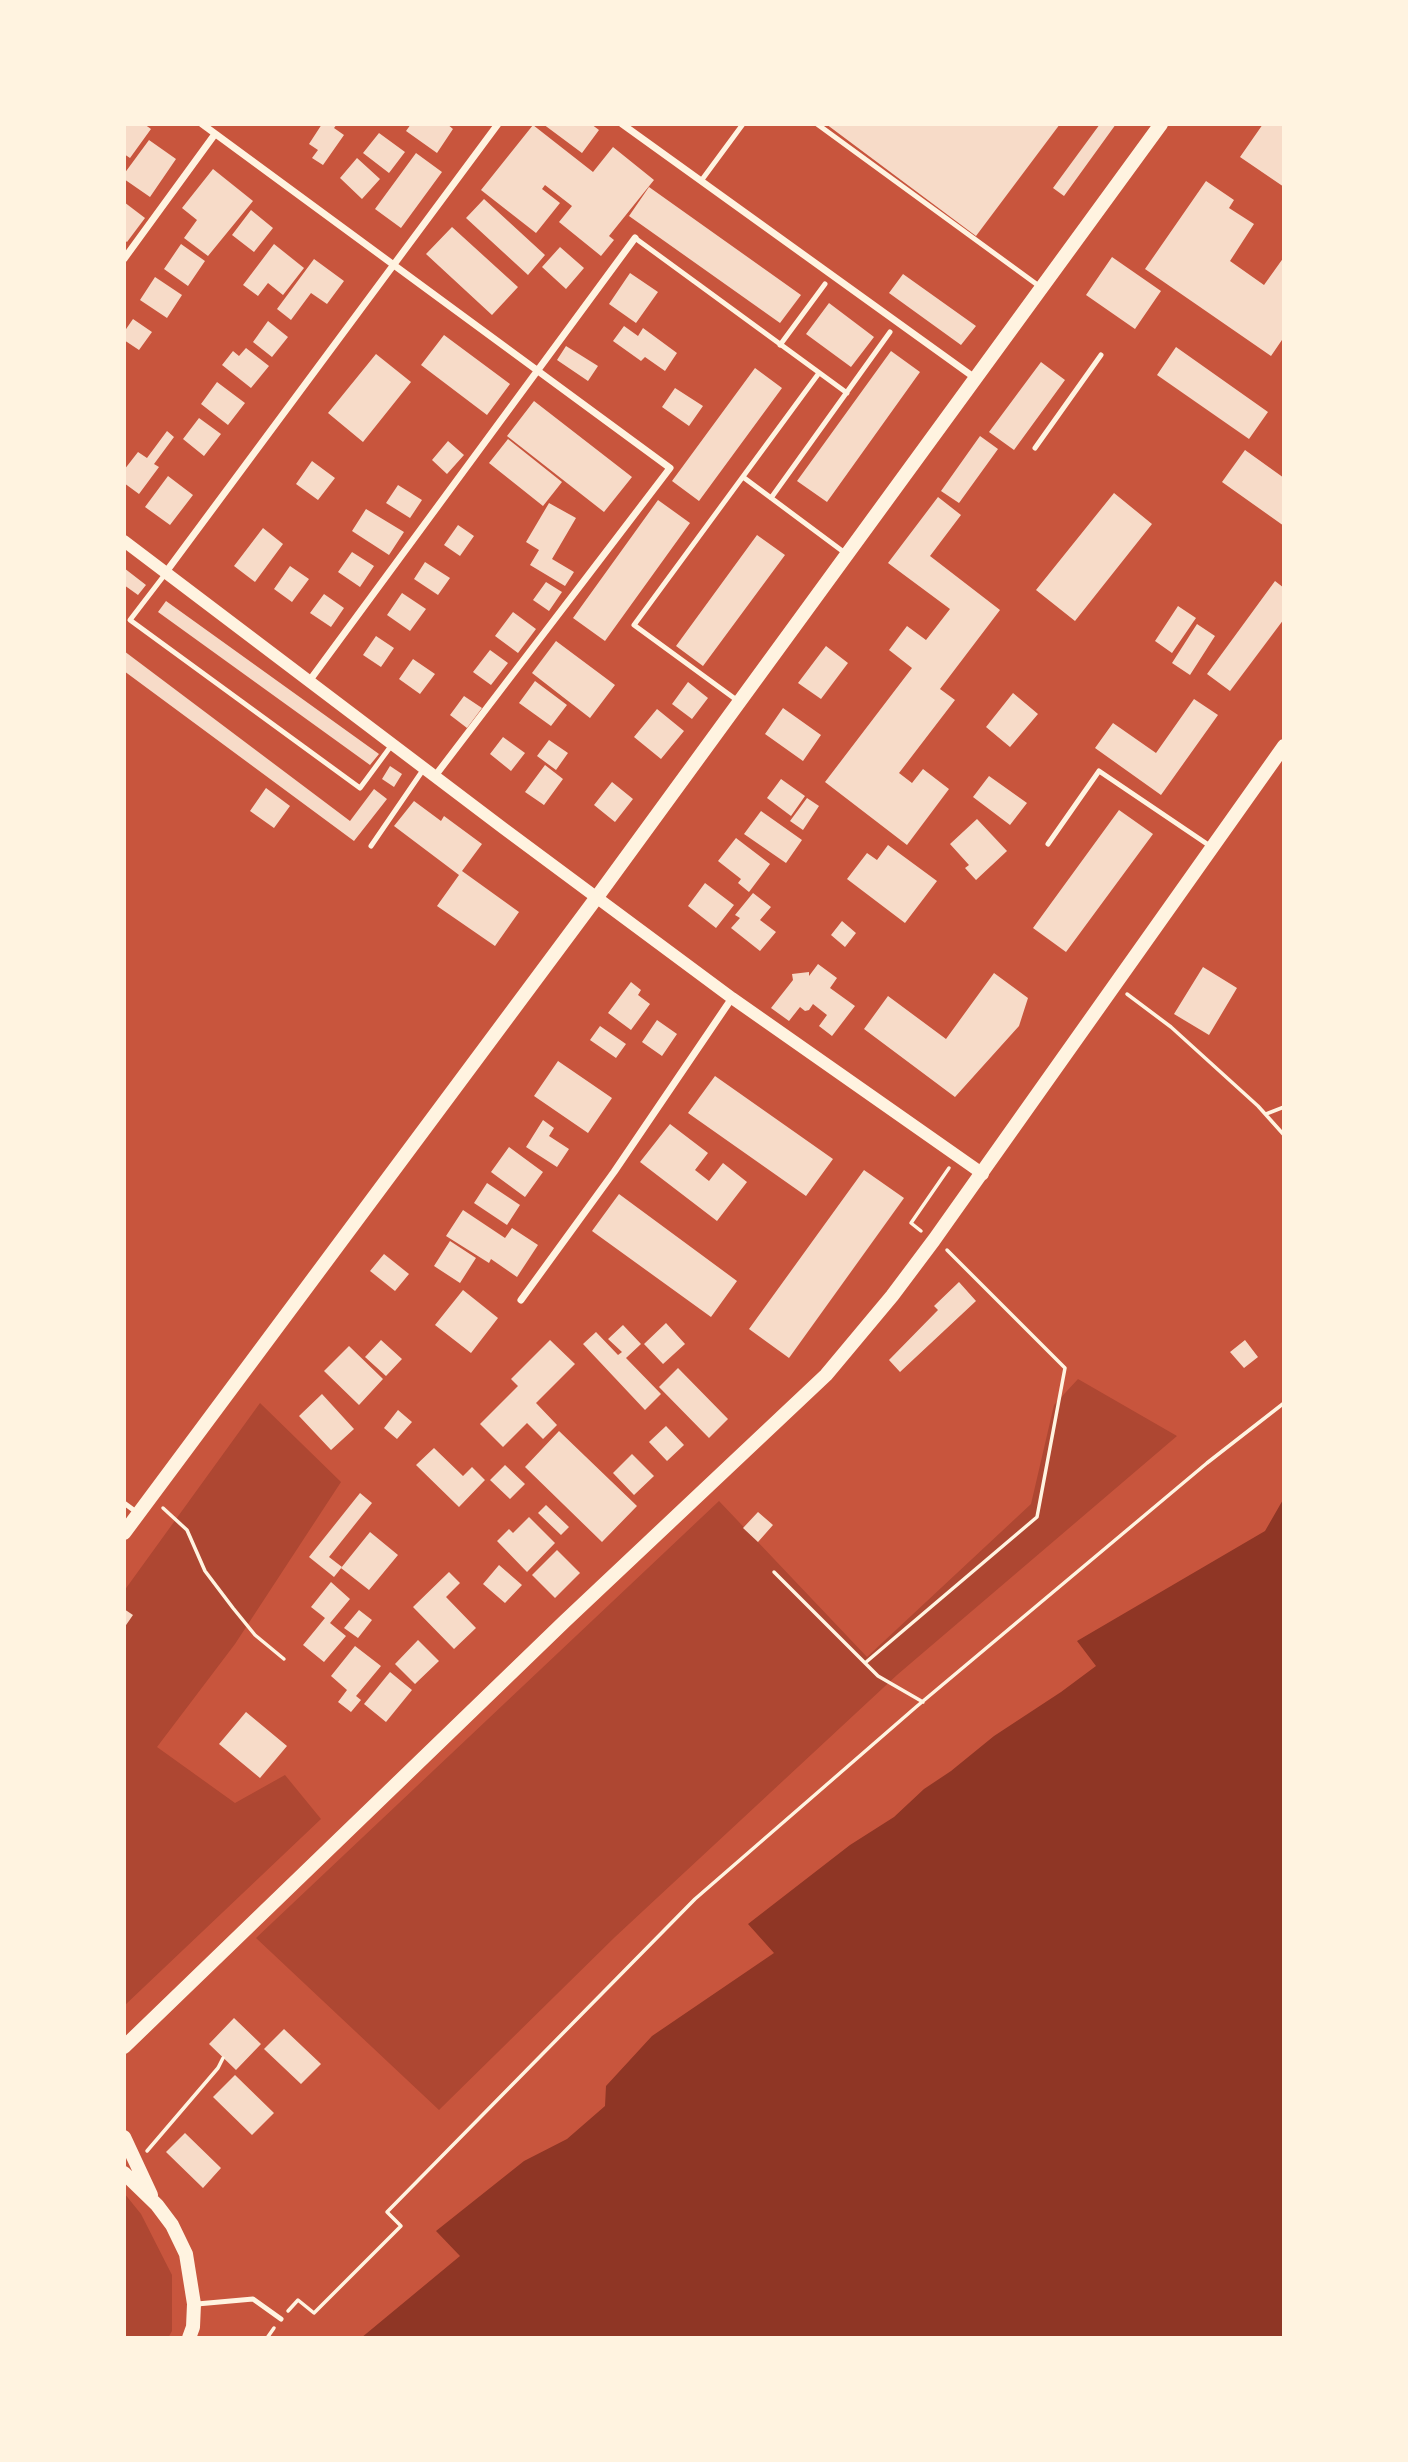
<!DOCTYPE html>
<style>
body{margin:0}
#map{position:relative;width:1408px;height:2462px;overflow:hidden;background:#c8553d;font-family:Literata,serif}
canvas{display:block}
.frame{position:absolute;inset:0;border:126px solid #fff3e0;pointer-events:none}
</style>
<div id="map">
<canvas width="1408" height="2462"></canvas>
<div class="frame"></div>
</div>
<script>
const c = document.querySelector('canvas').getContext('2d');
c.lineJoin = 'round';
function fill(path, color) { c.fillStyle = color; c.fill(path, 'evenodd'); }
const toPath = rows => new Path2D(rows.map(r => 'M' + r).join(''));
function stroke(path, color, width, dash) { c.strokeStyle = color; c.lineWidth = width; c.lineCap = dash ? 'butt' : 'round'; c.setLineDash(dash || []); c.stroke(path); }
fill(toPath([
 [1078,1379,1177,1436,897,1675,615,1937,439,2110,256,1938,719,1501,867,1657,1031,1504,1054,1405],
 [260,1403,341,1482,235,1644,157,1747,235,1803,285,1775,321,1819,124,2006,124,1591],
 [124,2193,141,2214,172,2275,172,2331,168,2338,124,2338]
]), '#ae4732');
fill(toPath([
 [1284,1498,1284,2338,361,2338,460,2256,436,2231,524,2161,567,2139,605,2106,606,2086,652,2036,774,1953,748,1924,850,1845,894,1817,924,1789,951,1771,994,1736,1061,1692,1096,1666,1077,1641,1265,1531]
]), '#8f3625');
fill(toPath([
 [124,124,144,124,151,129,130,158,124,154],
 [322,124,337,124,334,128,344,135,323,165,312,158,318,150,309,144],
 [411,124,447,124,453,129,437,153,406,131],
 [543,124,591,124,599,130,582,153],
 [826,124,1060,124,976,236],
 [1100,124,1116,124,1064,196,1053,188],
 [1263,124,1284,125,1284,187,1240,157],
 [533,125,593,172,613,147,654,180,609,236,614,240,601,256,559,222,572,206,545,185,542,189,560,203,536,233,481,190],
 [379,133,405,152,389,173,363,153],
 [149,140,176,159,150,197,124,179,124,174],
 [416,153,442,172,401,228,375,209],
 [357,158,380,179,362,199,340,178],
 [213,169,253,201,208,256,184,238,197,220,182,208],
 [1206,181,1234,200,1229,208,1254,224,1230,261,1264,285,1284,257,1284,337,1271,356,1145,269],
 [649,187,801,295,780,323,629,216],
 [484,199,545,255,528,275,466,218],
 [124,202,145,218,127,242,124,240],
 [251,210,273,228,254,252,232,235],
 [452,227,518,287,492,315,426,254],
 [181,244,205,261,188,286,164,269],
 [274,244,304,268,283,295,268,283,258,296,243,285],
 [560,247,584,268,566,289,542,267],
 [1112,257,1161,291,1135,329,1086,295],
 [314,259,344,281,327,304,311,293,291,320,277,309],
 [630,273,658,292,636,323,609,304],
 [903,274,976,326,961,345,889,293],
 [155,277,182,295,167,318,140,300],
 [829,303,874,337,851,367,806,334],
 [133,319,152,332,139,350,124,340,124,332],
 [268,321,288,337,272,357,253,342],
 [624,326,638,336,643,328,677,353,665,371,645,357,641,361,613,341],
 [444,335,510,384,487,415,421,365],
 [566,346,598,366,588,381,557,360],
 [1176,347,1268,412,1249,439,1157,375],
 [246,348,269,366,251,388,222,365,233,351,239,356],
 [891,351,920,372,827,502,797,481],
 [376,354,411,382,363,442,328,413],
 [1041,362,1065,380,1014,450,989,432],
 [755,368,782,388,699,501,672,481],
 [217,382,245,403,228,425,201,404],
 [675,388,703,406,689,426,662,407],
 [534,401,632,477,604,512,507,436],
 [199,418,221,434,204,456,183,439],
 [167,431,174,437,154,464,159,467,139,494,124,483,124,470,138,452,147,458],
 [980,436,998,449,959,503,941,491],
 [508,439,562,482,543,506,489,463],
 [448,441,464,455,447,474,432,460],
 [1245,450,1284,478,1284,526,1222,482],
 [312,461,335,478,318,500,296,484],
 [168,476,193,495,170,525,145,507],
 [398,485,422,500,410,518,386,503],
 [1114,493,1152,524,1075,621,1036,590],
 [938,497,961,515,930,556,1000,610,940,689,955,700,899,773,912,783,923,769,949,789,907,845,825,782,912,668,889,650,907,626,926,640,950,609,888,563],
 [658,500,690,523,605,641,573,618],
 [549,503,576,518,552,559,574,572,565,586,530,565,539,550,526,542],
 [366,509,404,532,389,555,352,531],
 [458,525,474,536,460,556,444,545],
 [263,528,283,544,255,582,234,566],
 [757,535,785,555,703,666,676,646],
 [352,552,374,566,360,587,338,572],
 [425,562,450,578,438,595,414,579],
 [290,566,309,579,292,602,274,589],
 [124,568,146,585,138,595,124,585],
 [1275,581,1284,588,1284,619,1230,691,1207,674],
 [546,582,562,592,549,611,533,600],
 [402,593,426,609,410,631,387,615],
 [324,594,344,608,331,627,310,613],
 [166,601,379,754,370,765,158,612],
 [1178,606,1196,618,1172,653,1155,641],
 [513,612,536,629,518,653,495,636],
 [1197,624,1215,636,1190,675,1172,663],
 [376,636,394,648,381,667,363,655],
 [556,641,615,685,590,718,532,673],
 [826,646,848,663,821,699,798,683],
 [490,650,508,663,491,685,473,672],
 [124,651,350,821,374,789,387,799,354,841,124,671],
 [413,659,435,674,420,694,399,679],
 [535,681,567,705,551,726,519,703],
 [688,682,708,698,692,719,672,704],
 [1013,693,1038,714,1010,747,986,727],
 [464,696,482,708,467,728,450,715],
 [1194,699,1218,715,1161,795,1095,748,1113,723,1156,753],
 [783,708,821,735,803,761,765,734],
 [657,709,684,731,661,759,634,737],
 [503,737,525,753,511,771,490,754],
 [549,740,568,753,556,770,537,756],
 [545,765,563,779,544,805,525,792],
 [390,766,402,774,394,787,382,779],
 [989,776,1027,803,1010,825,973,797],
 [781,779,805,796,791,816,767,798],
 [612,782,633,799,615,822,594,805],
 [266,788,290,806,274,828,250,811],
 [807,798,819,806,803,830,790,821],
 [414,801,441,821,444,816,482,844,462,871,519,912,495,946,437,906,459,875,394,826],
 [1119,810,1153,834,1066,952,1033,928],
 [761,811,802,840,786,863,744,834],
 [977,819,1007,851,976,880,965,868,969,865,950,844],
 [736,838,770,864,749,892,738,883,741,879,718,861],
 [888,845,937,881,905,923,847,879,867,853,877,860],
 [705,883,734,905,716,928,688,906],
 [753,893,771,907,760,920,776,932,760,951,731,928,740,918,735,915],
 [842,921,856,933,845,947,831,935],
 [818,964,837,978,830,988,855,1006,832,1036,819,1026,827,1015,813,1004,809,1010,805,1011,800,1007,789,1021,771,1008,793,980,792,974,809,972,809,976],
 [1203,967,1237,988,1209,1035,1174,1014],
 [994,973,1028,998,1019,1026,955,1097,864,1029,888,996,946,1039],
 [631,982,641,990,638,995,650,1004,631,1030,608,1013],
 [657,1020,677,1034,662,1056,642,1042],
 [600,1026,626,1044,616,1058,590,1040],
 [558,1061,612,1098,588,1133,534,1096],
 [715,1076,833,1159,806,1196,688,1113],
 [543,1120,554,1128,549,1136,569,1149,557,1167,526,1147],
 [670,1124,708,1153,695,1170,709,1181,723,1163,747,1182,717,1221,640,1162],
 [509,1147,543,1172,525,1197,491,1172],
 [864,1170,904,1198,789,1358,749,1329],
 [487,1183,520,1205,507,1225,474,1203],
 [619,1194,737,1281,711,1317,592,1231],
 [463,1210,505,1238,512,1228,538,1245,517,1277,491,1259,489,1263,446,1236],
 [450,1241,476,1258,460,1283,434,1266],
 [384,1254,409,1274,395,1291,370,1271],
 [959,1282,976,1301,900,1372,889,1360,938,1310,934,1306],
 [463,1290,498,1318,471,1353,435,1325],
 [666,1323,685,1344,663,1364,644,1344],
 [623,1325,641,1344,626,1358,661,1394,645,1410,583,1344,596,1332,618,1355,622,1352,608,1339],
 [381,1340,402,1359,386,1376,365,1357],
 [550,1340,575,1364,536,1403,557,1425,543,1439,527,1423,503,1447,480,1424,518,1386,511,1379],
 [1245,1340,1258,1357,1244,1368,1230,1352],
 [349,1346,383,1379,359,1405,324,1371],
 [678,1368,728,1419,709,1438,659,1387],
 [322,1394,354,1429,331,1450,299,1416],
 [398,1410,412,1422,397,1439,384,1428],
 [666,1426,684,1445,667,1461,649,1442],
 [559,1431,637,1506,602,1542,525,1467],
 [434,1448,463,1476,472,1467,485,1480,459,1507,416,1465],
 [632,1454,654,1476,634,1495,613,1473],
 [505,1465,525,1484,510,1499,490,1480],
 [360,1493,372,1503,329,1557,342,1567,334,1577,309,1557],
 [546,1505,569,1527,561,1535,538,1513],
 [758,1512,773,1525,758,1542,743,1528],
 [529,1517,555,1543,527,1572,497,1541,509,1529,513,1533],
 [370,1532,398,1555,369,1590,341,1568],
 [557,1550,580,1573,555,1598,532,1575],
 [499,1565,522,1585,505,1603,483,1584],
 [449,1572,460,1583,446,1597,476,1628,454,1649,413,1607],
 [331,1582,350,1599,330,1623,346,1636,324,1662,303,1645,325,1618,311,1607],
 [124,1609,133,1615,124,1628],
 [359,1610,372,1620,358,1638,344,1628],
 [418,1640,439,1661,415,1684,395,1664],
 [355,1646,381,1666,356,1696,361,1700,351,1712,338,1702,347,1690,331,1676],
 [390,1672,412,1690,386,1722,364,1704],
 [246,1712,287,1746,260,1778,219,1744],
 [234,2018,261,2044,236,2070,209,2044],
 [284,2029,321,2064,301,2084,264,2049],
 [235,2075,274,2113,252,2135,213,2097],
 [185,2133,221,2168,203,2188,166,2152]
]), '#f7dbc8');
stroke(toPath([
 [1127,994,1171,1027,1258,1106,1284,1135],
 [1266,1114,1284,1107],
 [921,1231,911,1223,949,1168],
 [163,1508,187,1530,205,1571,233,1608,255,1635,284,1659],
 [774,1572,878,1676,923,1702],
 [865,1663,1037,1517,1065,1368,947,1250],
 [147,2151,218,2068,223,2058],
 [288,2311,298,2300,314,2313,401,2226,387,2212,695,1899,916,1707,1207,1463,1284,1403],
 [267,2338,274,2328]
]), '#fff3e0', 3.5);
stroke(toPath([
 [817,124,1039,286],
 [701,181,743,124],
 [635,238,847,393],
 [780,345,825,284],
 [1035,448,1101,355],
 [743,477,845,553],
 [771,498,890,332],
 [166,573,130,620,360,788,391,746],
 [738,701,634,625,819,373],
 [1048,844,1099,771,1210,846],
 [371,846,423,770],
 [124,1503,139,1514],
 [197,2304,253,2299,281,2319]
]), '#fff3e0', 5);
stroke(toPath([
 [202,124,670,468,435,776],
 [622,124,975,378],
 [124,259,215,134],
 [166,572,498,124],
 [310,680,635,238],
 [521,1300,614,1172,732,998]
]), '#fff3e0', 7);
stroke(toPath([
 [124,541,503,828,732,998,983,1174]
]), '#fff3e0', 12);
stroke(toPath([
 [124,1533,597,897,1161,124],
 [124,2047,565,1621,826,1375,892,1296,934,1240,1284,746],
 [124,2137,151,2195],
 [124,2173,157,2205,172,2225,186,2254,194,2304,193,2327,189,2338]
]), '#fff3e0', 14);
</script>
